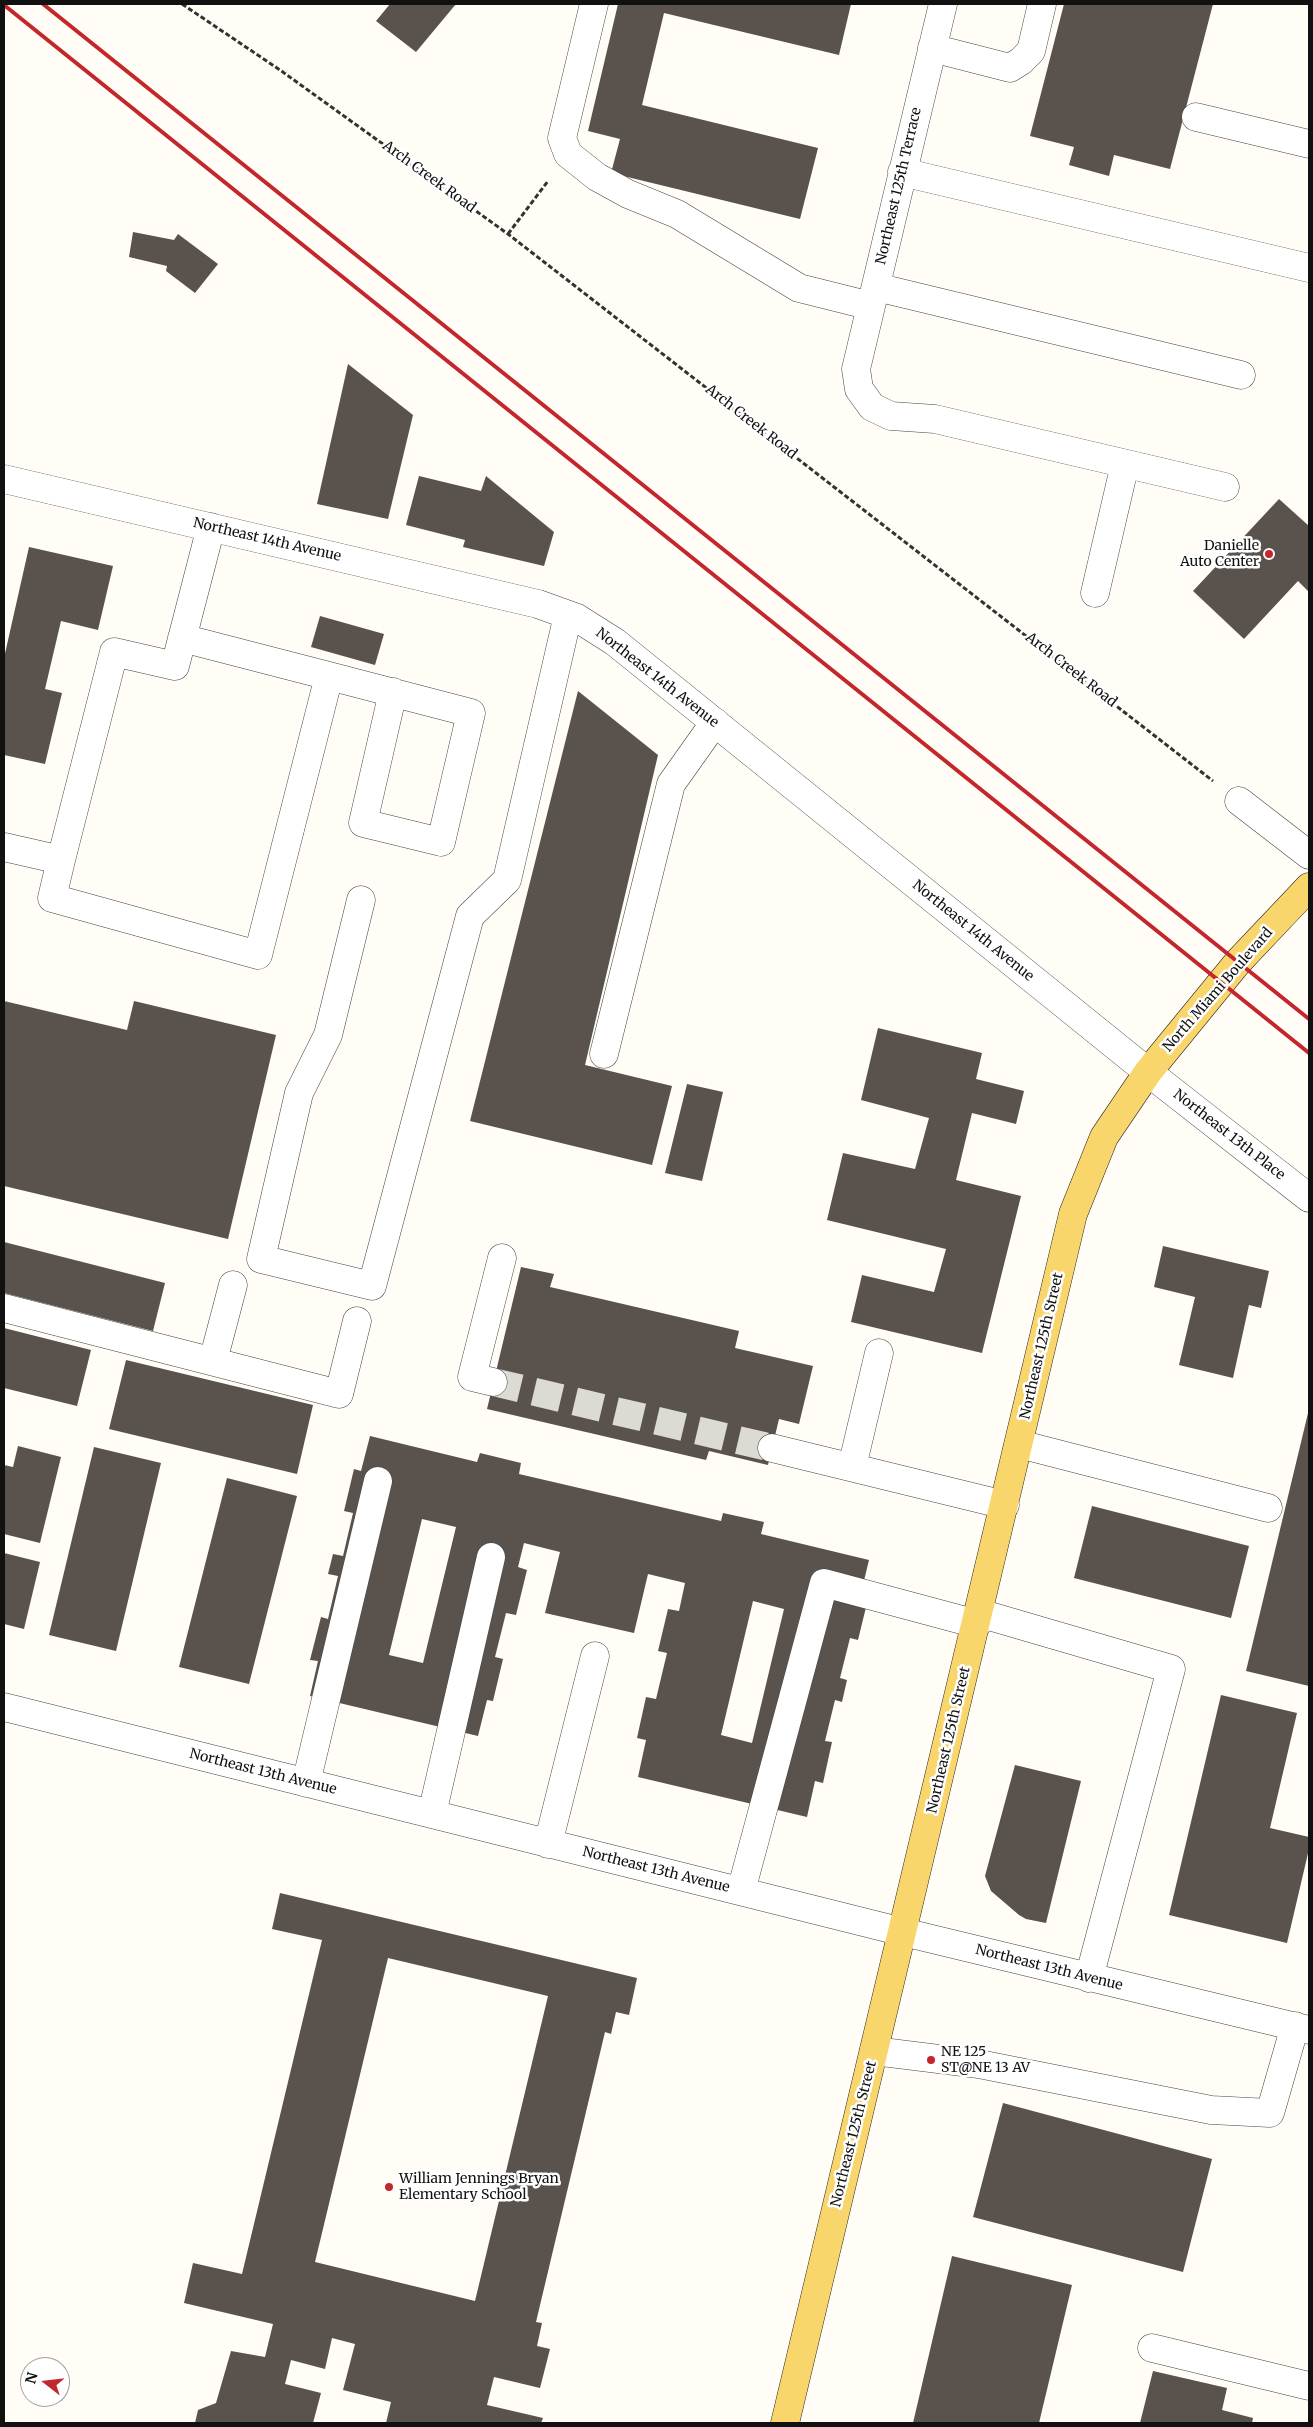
<!DOCTYPE html>
<style>
body{margin:0}
#map{position:relative;width:1313px;height:2427px;overflow:hidden;background:#fffdf5;font-family:Merriweather,serif}
canvas{display:block}
.frame{position:absolute;inset:0;border:5px solid #111;pointer-events:none}
.north{position:absolute;left:20px;top:2357px;width:50px;height:50px;box-sizing:border-box;background:#fff;border:1px solid #a0a0a0;border-radius:50%;rotate:286deg;font-size:14px;font-weight:700;line-height:20px;text-align:center;color:#111}
.north::after{content:'';display:block;margin:auto;width:18px;height:22px;background:#c4262e;clip-path:polygon(50% 0,100% 100%,50% 72%,0 100%)}
</style>
<div id="map">
<canvas width="1313" height="2427"></canvas>
<div class="frame"></div>
<div class="north">N</div>
</div>
<script>
const c = document.querySelector('canvas').getContext('2d');
c.lineJoin = 'round';
function fill(path, color) { c.fillStyle = color; c.fill(path, 'evenodd'); }
const toPath = rows => new Path2D(rows.map(r => 'M' + r).join(''));
function stroke(path, color, width, dash) { c.strokeStyle = color; c.lineWidth = width; c.lineCap = dash ? 'butt' : 'round'; c.setLineDash(dash || []); c.stroke(path); }
function drawText(font, color, halo, rows, align = 'center') {
  c.font = font + ' Merriweather,serif'; c.lineWidth = 5; c.setLineDash([]); c.textBaseline = 'middle'; c.strokeStyle = halo; c.fillStyle = color; for (const [text, x, y, turn = 0] of rows) {
    c.save(); c.translate(x, y); c.rotate((+turn || 0) * Math.PI / 180); c.textAlign = isNaN(turn) ? turn : align; if (halo) c.strokeText(text, 0, 0); c.fillText(text, 0, 0); c.restore();
  }
}
fill(toPath([
 [390,4,456,4,416,52,376,21],
 [618,4,851,4,839,55,664,13,642,105,818,148,800,219,611,173,620,139,588,131],
 [1064,4,1213,4,1170,169,1114,155,1109,176,1069,165,1074,147,1030,136],
 [133,232,174,240,178,234,218,264,195,293,166,271,167,266,129,257],
 [348,364,413,415,388,519,317,504],
 [419,476,481,491,486,476,554,532,544,566,463,547,465,540,406,525],
 [1279,499,1309,526,1309,592,1298,581,1244,639,1193,591],
 [29,547,113,566,98,630,61,621,45,689,62,693,45,764,4,755,4,658],
 [320,616,384,634,375,665,311,647],
 [578,691,658,755,585,1065,672,1086,652,1165,470,1121],
 [4,1001,127,1030,134,1001,276,1035,228,1239,4,1186],
 [878,1028,982,1053,976,1079,1024,1091,1016,1124,972,1113,956,1180,1021,1196,982,1353,851,1322,862,1275,934,1292,946,1249,827,1220,843,1153,915,1169,929,1118,861,1100],
 [687,1084,723,1092,702,1181,665,1173],
 [4,1242,165,1283,153,1331,4,1293],
 [1163,1246,1269,1271,1261,1308,1249,1305,1233,1378,1179,1365,1195,1297,1154,1287],
 [521,1267,554,1274,550,1287,739,1331,735,1348,813,1366,799,1424,779,1419,768,1465,709,1451,706,1460,487,1409],
 [4,1328,91,1350,77,1406,4,1388],
 [126,1360,313,1405,297,1474,109,1429],
 [1309,1409,1309,1686,1246,1671],
 [370,1436,477,1462,480,1453,521,1463,519,1474,721,1521,723,1513,764,1522,761,1534,869,1560,861,1593,868,1599,858,1640,850,1638,840,1678,847,1680,842,1702,835,1700,825,1741,832,1742,823,1783,815,1781,807,1817,638,1777,646,1740,637,1738,646,1697,656,1699,667,1653,658,1651,668,1609,679,1611,685,1583,648,1574,634,1633,545,1613,560,1552,524,1543,518,1567,527,1570,516,1615,506,1613,495,1657,503,1659,493,1701,487,1700,478,1736,310,1696,318,1661,310,1660,321,1617,328,1619,338,1576,328,1574,333,1554,343,1556,353,1513,344,1511,354,1469,361,1471],
 [422,1519,456,1527,423,1663,389,1655],
 [753,1601,784,1609,752,1743,721,1735],
 [18,1446,61,1457,40,1543,4,1534,4,1465,13,1467],
 [94,1447,161,1463,116,1651,49,1635],
 [227,1478,297,1496,249,1684,179,1667],
 [1092,1506,1249,1546,1231,1618,1074,1578],
 [4,1553,40,1562,24,1629,4,1624],
 [1221,1695,1297,1713,1270,1828,1309,1837,1309,1849,1287,1943,1169,1915],
 [1015,1765,1081,1781,1046,1923,1026,1919,1019,1915,991,1891,985,1876],
 [280,1893,637,1978,629,2015,616,2012,611,2034,605,2032,536,2322,542,2323,537,2346,550,2349,540,2388,494,2377,487,2405,543,2418,541,2423,386,2423,391,2402,343,2390,355,2344,332,2338,325,2369,291,2360,285,2384,321,2393,313,2423,195,2423,198,2410,216,2403,231,2351,265,2357,273,2324,184,2303,193,2263,242,2274,322,1940,272,1929],
 [388,1958,548,1996,475,2301,315,2262],
 [1003,2103,1212,2159,1183,2272,973,2217],
 [952,2256,1072,2285,1039,2423,913,2423],
 [1153,2371,1227,2388,1222,2410,1253,2418,1252,2423,1140,2423]
]), '#5a524d');
stroke(toPath([
 [493,1382,772,1448]
]), '#dbdad3', 28, [28, 14]);
const minor = toPath([
 [594,4,562,138,568,154,597,177,628,194,677,214,799,288,871,306],
 [943,4,856,369,859,389,872,407,891,416,935,419,1225,487],
 [932,48,1010,68,1021,61,1031,51,1042,4],
 [1196,117,1309,144],
 [902,172,1309,268],
 [876,287,1241,375],
 [4,479,538,604,577,618,615,642,1148,1072,1309,1198],
 [1095,593,1125,464],
 [329,676,471,713,441,842,363,823,393,692],
 [1239,801,1309,855],
 [4,847,61,860,114,652,175,666,211,527],
 [61,860,52,898,258,955,329,676,182,638],
 [361,900,328,1035,299,1093,261,1259,372,1286,470,916,507,880,568,615],
 [604,1054,671,784,715,722],
 [4,1308,339,1394,357,1321],
 [213,1361,233,1285],
 [493,1382,472,1377,502,1258],
 [1019,1444,1268,1508],
 [772,1448,1005,1505],
 [852,1467,879,1353],
 [979,1613,1171,1669,1089,1978],
 [4,1707,903,1932,1309,2030],
 [306,1783,378,1481],
 [432,1814,491,1557],
 [548,1844,595,1656],
 [741,1891,824,1583,977,1624],
 [874,2051,979,2064,1211,2110,1270,2113,1295,2026],
 [1152,2348,1309,2386]
]);
const major = toPath([
 [785,2423,1073,1214,1104,1137,1148,1072,1238,962,1309,887]
]);
stroke(minor, '#444', 29);
stroke(major, '#222', 29);
stroke(toPath([
 [182,4,280,70,508,234,1213,781],
 [508,234,548,181]
]), '#333', 3, [5, 2.5]);
stroke(minor, '#fff', 28);
stroke(major, '#f9d66b', 28);
stroke(toPath([
 [43,4,1309,1019],
 [4,5,1309,1053]
]), '#c4262e', 4);
for (const [x, y, r, color] of [
 [1269,554,5,"#c4262e"],
 [931,2060,5,"#c4262e"],
 [389,2187,5,"#c4262e"]
]) { const dot = new Path2D(); dot.arc(x, y, r, 0, 2 * Math.PI); c.fillStyle = color; c.fill(dot); stroke(dot, '#fff', 2); }
drawText('14px', '#111', '#fff', [
 ["Arch Creek Road",429,177,36],
 ["Northeast 125th Terrace",899,186,-77],
 ["Arch Creek Road",751,422,38],
 ["Northeast 14th Avenue",267,540,13],
 ["Arch Creek Road",1071,670,38],
 ["Northeast 14th Avenue",657,678,38],
 ["Northeast 14th Avenue",973,931,39],
 ["North Miami Boulevard",1218,990,-49],
 ["Northeast 13th Place",1229,1135,38],
 ["Northeast 125th Street",1042,1346,-77],
 ["Northeast 125th Street",949,1740,-77],
 ["Northeast 13th Avenue",263,1772,14],
 ["Northeast 13th Avenue",656,1870,14],
 ["Northeast 13th Avenue",1049,1968,14],
 ["Northeast 125th Street",854,2134,-76]
]);
drawText('14px', '#111', '#fff', [
 ["Danielle",1259,546,"right"],
 ["Auto Center",1259,562,"right"],
 ["NE 125",941,2052],
 ["ST@NE 13 AV",941,2068],
 ["William Jennings Bryan",399,2179],
 ["Elementary School",399,2195]
], 'left');
</script>
